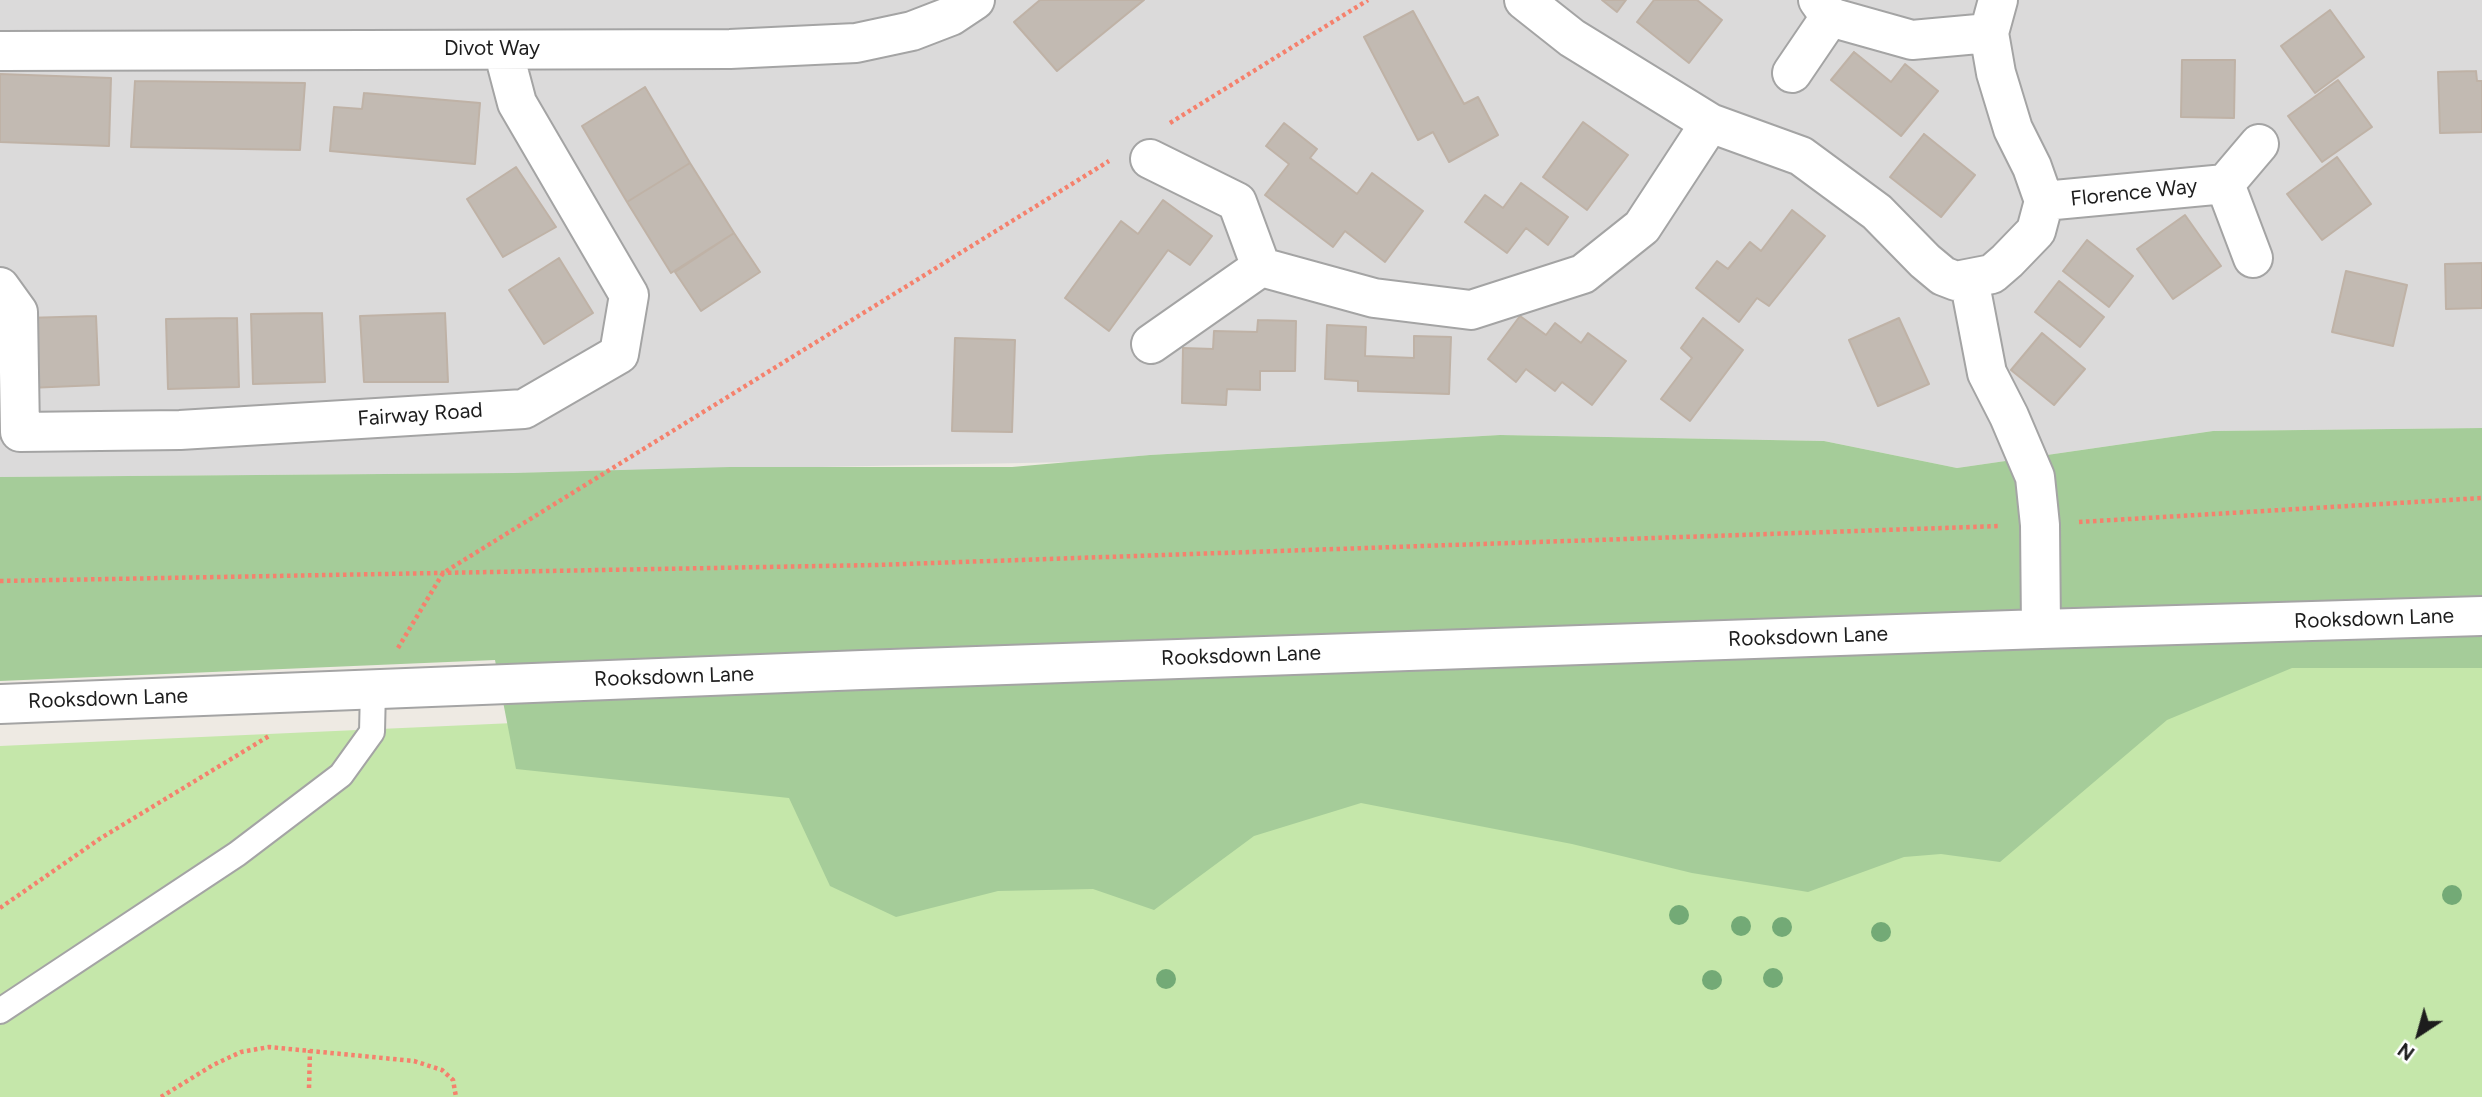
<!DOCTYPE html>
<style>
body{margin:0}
#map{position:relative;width:2482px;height:1097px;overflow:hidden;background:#eeeae3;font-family:Figtree,sans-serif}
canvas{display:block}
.north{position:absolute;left:2384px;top:999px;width:70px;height:70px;-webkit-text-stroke:5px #fff;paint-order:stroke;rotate:216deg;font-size:19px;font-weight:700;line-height:28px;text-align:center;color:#1d1d1d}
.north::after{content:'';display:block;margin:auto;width:24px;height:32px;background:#1d1d1d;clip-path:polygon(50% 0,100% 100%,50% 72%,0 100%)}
</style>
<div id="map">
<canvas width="2482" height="1097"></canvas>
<div class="north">N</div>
</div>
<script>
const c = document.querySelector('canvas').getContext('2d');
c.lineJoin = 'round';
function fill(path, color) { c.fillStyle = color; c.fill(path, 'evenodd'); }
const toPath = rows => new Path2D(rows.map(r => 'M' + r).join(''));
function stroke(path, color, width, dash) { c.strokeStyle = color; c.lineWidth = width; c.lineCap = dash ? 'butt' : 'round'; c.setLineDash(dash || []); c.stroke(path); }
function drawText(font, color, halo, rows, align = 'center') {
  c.font = font + ' Figtree,sans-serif'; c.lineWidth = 5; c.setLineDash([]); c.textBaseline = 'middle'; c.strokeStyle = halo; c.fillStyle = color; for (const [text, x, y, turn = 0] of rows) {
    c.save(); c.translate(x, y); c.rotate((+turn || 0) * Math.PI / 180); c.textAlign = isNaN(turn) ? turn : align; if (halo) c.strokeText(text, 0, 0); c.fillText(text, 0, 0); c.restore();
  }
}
fill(toPath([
 [0,0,2482,0,2482,428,2213,431,1957,468,1824,441,1500,435,1150,455,1073,462,513,473,0,477]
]), '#dbdada');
fill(toPath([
 [2482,646,2482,1097,0,1097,0,746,2033,655]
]), '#c5e7aa');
fill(toPath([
 [2482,428,2482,668,2292,668,2167,720,2000,862,1941,854,1904,857,1808,892,1692,873,1572,844,1361,803,1254,836,1154,910,1093,889,998,891,896,917,830,886,789,798,516,769,495,660,0,681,0,477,513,473,730,467,1012,467,1150,455,1500,435,1824,441,1957,468,2213,431]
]), '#a5cc99');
const building = toPath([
 [1040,0,1144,0,1057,71,1014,22,1040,0],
 [1602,0,1626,0,1617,12,1602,0],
 [1654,0,1697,0,1722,20,1689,63,1637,22,1654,0],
 [2330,10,2364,57,2315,93,2281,46,2330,10],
 [1413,11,1464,104,1478,97,1498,135,1449,162,1433,132,1418,140,1364,37,1413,11],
 [1854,52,1891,82,1905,64,1938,91,1901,136,1831,80,1854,52],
 [2182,60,2235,60,2234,118,2181,117,2182,60],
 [2476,71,2477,81,2482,81,2482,132,2440,133,2438,72,2476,71],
 [0,74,111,78,109,146,0,142,0,74],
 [2338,80,2372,127,2322,162,2288,116,2338,80],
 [135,81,305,83,300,150,131,147,135,81],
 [645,87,690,163,627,202,582,126,645,87],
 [364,93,480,103,475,164,330,151,334,107,362,109,364,93],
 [1583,122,1628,155,1587,210,1543,177,1583,122],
 [1284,123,1317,149,1310,158,1357,194,1372,173,1423,211,1385,262,1345,231,1333,247,1265,195,1289,164,1266,146,1284,123],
 [1924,134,1975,175,1941,217,1890,177,1924,134],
 [2337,157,2371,204,2322,240,2287,194,2337,157],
 [690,163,734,233,671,273,627,202,690,163],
 [516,167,556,227,503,257,467,199,516,167],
 [1521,183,1568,217,1548,245,1526,228,1507,253,1465,222,1485,195,1503,208,1521,183],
 [1163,200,1212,236,1190,265,1168,250,1109,331,1065,298,1121,221,1138,234,1163,200],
 [1792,210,1825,236,1769,306,1757,298,1739,322,1696,288,1717,261,1728,269,1750,242,1761,251,1792,210],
 [2185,215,2221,266,2173,299,2137,249,2185,215],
 [734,233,760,272,701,311,675,272,734,233],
 [2087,240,2133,276,2109,307,2063,271,2087,240],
 [559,258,593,313,544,344,509,290,559,258],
 [2482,263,2482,308,2446,309,2445,264,2482,263],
 [2346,271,2407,285,2393,346,2332,332,2346,271],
 [2059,281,2104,317,2080,347,2035,312,2059,281],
 [322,313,325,382,253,384,251,314,322,313],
 [445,313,448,382,364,382,360,316,445,313],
 [96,316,99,385,28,388,25,318,96,316],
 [1520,316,1546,335,1555,323,1581,343,1588,333,1626,361,1592,405,1562,382,1555,391,1526,369,1516,382,1488,359,1520,316],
 [237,318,239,387,168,389,166,319,237,318],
 [1703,318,1743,350,1690,421,1661,399,1692,358,1681,348,1703,318],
 [1899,318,1929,384,1878,406,1849,340,1899,318],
 [1258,320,1296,321,1295,371,1260,371,1260,390,1227,389,1226,405,1182,403,1183,348,1213,349,1214,331,1257,332,1258,320],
 [1327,325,1366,327,1365,356,1414,358,1414,336,1451,337,1449,394,1358,391,1358,381,1325,379,1327,325],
 [2042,333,2085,369,2054,405,2011,370,2042,333],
 [955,338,1015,340,1012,432,952,431,955,338]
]);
fill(building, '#c2bab2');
stroke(building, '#bfb2a6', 2);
const service = toPath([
 [0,1011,237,854,341,775,372,732,373,689]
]);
const minor = toPath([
 [1524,0,1572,38,1710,123,1801,156,1877,212,1925,261,1943,276,1956,281,1992,274,2007,261,2036,231,2044,201,2032,167,2013,129,1996,73,1989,33,1998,0],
 [1830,17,1912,40,1989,33],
 [0,51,730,49,856,43,912,31,951,16,975,0],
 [1792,73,1830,17,1818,0],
 [1150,159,1237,202,1261,267],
 [2225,184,2253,258],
 [2044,201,2225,184,2259,144],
 [1261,267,1374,298,1471,310,1583,274,1642,227,1710,123],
 [1969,279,1987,373,2009,416,2035,477,2040,525,2041,629],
 [0,287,18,312,20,432,180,430,524,409,619,354,629,295,517,103,503,50],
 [1151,344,1261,267],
 [0,704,862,670,2041,629,2482,616]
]);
stroke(service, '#a4a4a4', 28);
stroke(minor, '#a4a4a4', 42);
stroke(toPath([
 [1170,123,1368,0],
 [2079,522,2482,498],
 [0,581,875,565,2000,526],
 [398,648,443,573,1109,161],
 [0,908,101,838,269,736],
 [309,1088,310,1050],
 [161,1097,213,1065,241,1052,269,1047,414,1061,442,1070,453,1080,456,1097]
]), '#f5816d', 4.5, [3.5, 3.5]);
stroke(service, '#fff', 24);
stroke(minor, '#fff', 38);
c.fillStyle = '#73aa76';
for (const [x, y] of [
 [2452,895],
 [1679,915],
 [1741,926],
 [1782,927],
 [1881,932],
 [1773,978],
 [1166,979],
 [1712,980]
]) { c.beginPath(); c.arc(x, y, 10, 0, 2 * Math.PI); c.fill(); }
drawText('21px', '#1d1d1d', '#fff', [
 ["Divot Way",492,49],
 ["Florence Way",2134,193,-6],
 ["Fairway Road",420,415,-4],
 ["Rooksdown Lane",2374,619,-2],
 ["Rooksdown Lane",1808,637,-2],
 ["Rooksdown Lane",1241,656,-2],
 ["Rooksdown Lane",674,677,-2],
 ["Rooksdown Lane",108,699,-2]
]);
</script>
